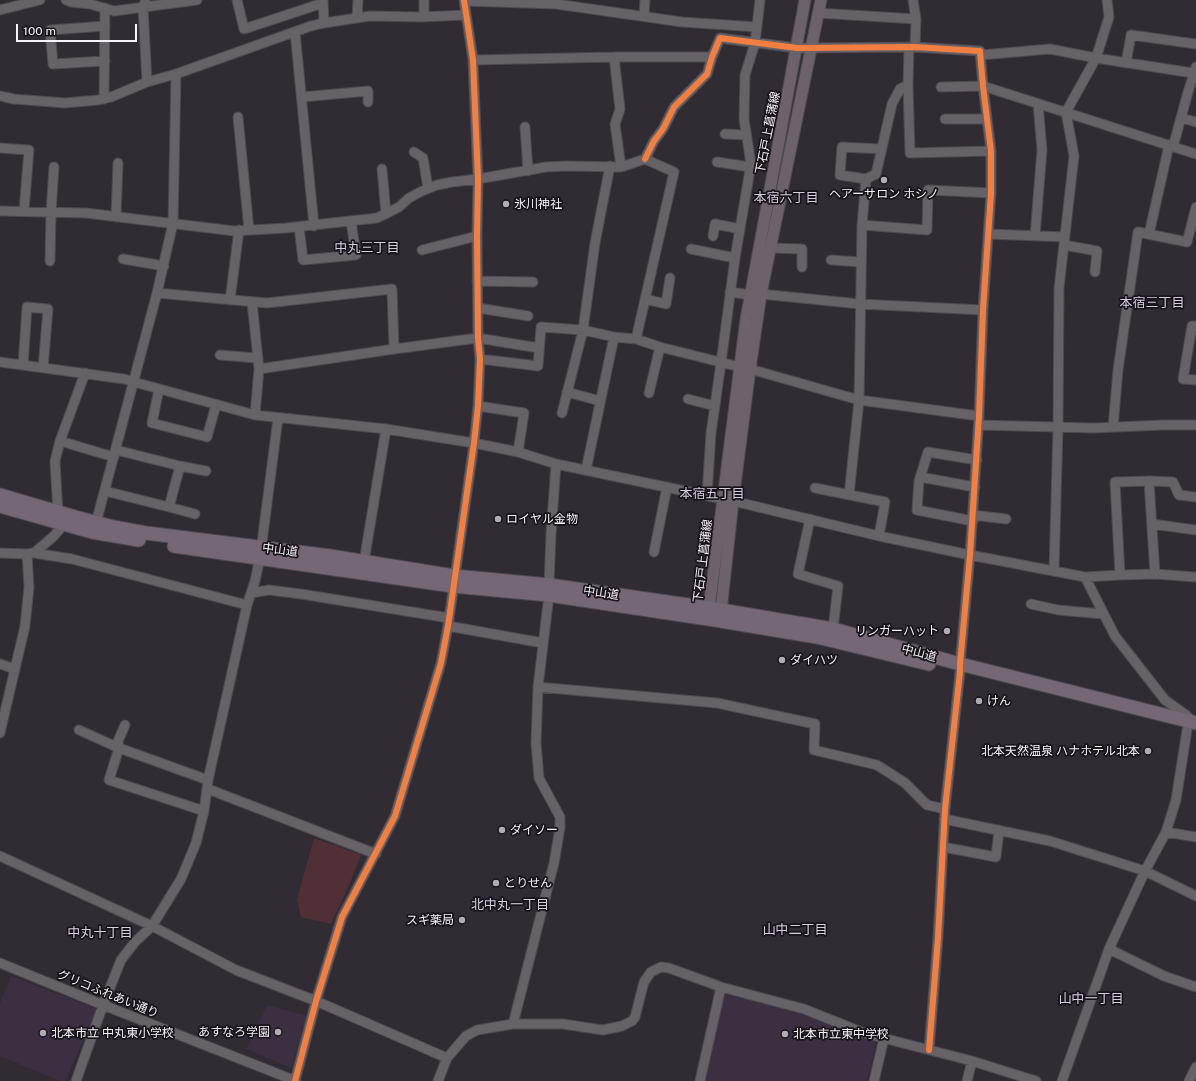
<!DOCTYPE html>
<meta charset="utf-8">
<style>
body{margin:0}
#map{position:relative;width:1196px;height:1081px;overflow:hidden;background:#312c34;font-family:"Public Sans",sans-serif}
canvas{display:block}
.scale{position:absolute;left:16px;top:24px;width:121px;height:18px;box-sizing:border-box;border:2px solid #f7f1fa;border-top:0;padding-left:5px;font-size:12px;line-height:14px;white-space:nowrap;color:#f7f1fa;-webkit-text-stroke:3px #18141a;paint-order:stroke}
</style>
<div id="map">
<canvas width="1196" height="1081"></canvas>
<div class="scale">100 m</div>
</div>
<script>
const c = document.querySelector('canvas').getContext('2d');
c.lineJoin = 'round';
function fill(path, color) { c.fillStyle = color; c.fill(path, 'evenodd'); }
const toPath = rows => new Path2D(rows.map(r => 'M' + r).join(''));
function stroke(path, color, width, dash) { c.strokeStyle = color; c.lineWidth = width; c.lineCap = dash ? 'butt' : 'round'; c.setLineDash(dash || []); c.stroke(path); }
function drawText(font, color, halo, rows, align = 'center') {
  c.font = font + ' "Public Sans","Noto Sans JP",sans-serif'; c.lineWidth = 3.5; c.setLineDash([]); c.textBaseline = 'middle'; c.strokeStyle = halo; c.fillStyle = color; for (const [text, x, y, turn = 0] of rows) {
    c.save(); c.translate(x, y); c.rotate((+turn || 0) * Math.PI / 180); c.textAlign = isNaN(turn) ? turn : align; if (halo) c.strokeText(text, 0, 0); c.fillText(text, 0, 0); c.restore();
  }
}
fill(toPath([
 [11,976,97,1009,65,1081,60,1081,0,1056,0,1003],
 [727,993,800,1012,876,1042,867,1081,705,1081,723,998],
 [267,1005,307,1016,291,1068,247,1049]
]), '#3b2f42');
fill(toPath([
 [314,838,361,855,348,888,331,924,301,917,297,899]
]), '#502f36');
const minor = toPath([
 [66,0,71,2,90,4,114,11,197,0],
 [237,0,244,29,323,3],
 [323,0,324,23],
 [424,0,424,17],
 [913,0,916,19,915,47],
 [464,1,556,4,682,22,757,27],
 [145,2,143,7,147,82],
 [0,10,40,0],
 [818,13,916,19],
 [644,16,645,0],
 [357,17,358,0],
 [295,32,314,226],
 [909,47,908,85,910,153,991,151],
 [981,55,1050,49,1096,58,1193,73],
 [614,57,620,109,615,124,621,167],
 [473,60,614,57,712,57],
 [105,61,53,64,50,30,105,26],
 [1126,63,1131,35,1196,44],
 [941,87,983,86,1196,154],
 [0,96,14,99,65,103,98,100,111,97,147,82,176,74,311,26,324,23,370,16,422,17,465,15],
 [302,97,368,91,368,102],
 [104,99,105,8],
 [238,117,249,230],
 [1181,118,1196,122],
 [945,119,987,119],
 [525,127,528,171],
 [725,134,746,135],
 [1173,147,1188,92,1196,67],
 [0,148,29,150,24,211],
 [881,149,842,147,840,175,866,179,876,174,892,104,900,89,908,85],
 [414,152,423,158,428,188],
 [645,159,654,141,663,129,674,107,707,74,712,57,720,38,797,48,915,47,980,51,983,86,991,151,991,193,983,310,979,416,970,555,960,664,960,672,945,809,938,938,929,1050],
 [717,162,750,167],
 [382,169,386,214],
 [0,211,86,213,234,231,286,228,377,218,399,207,409,198,422,191,437,185,452,182,478,179,546,167,566,166,621,167,645,159,674,172,636,339],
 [116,217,118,163],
 [862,225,927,230,928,190,991,193],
 [299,227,303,260,356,255,351,221],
 [988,234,1065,237],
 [1149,234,1169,145],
 [713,236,715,224,740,229],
 [1035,236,1042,150,1038,104],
 [1064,245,1097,251,1095,272],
 [771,248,802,249,802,267],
 [691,249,735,258],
 [422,250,477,236],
 [123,259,164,266],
 [831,260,861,262],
 [50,261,51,212,54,167],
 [477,281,533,282],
 [730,292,751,295],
 [157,293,173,223,176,74],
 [761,294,860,304,983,310],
 [645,299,666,304,670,278],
 [230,300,239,230],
 [252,302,259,369],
 [478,308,528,316],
 [1196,326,1192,326,1183,379,1196,380],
 [220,355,257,358],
 [480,359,538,366,541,327,583,330,614,337,636,339,660,347,740,367],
 [0,362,124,379,134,382,255,415,386,429,474,443,518,452,556,464,723,499],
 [23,365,27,307,48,309,43,368],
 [750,369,859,400,979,416],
 [159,389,152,423,207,437,216,405],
 [567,392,600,401],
 [649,393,660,347],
 [688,399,715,406],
 [478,406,524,413,518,452],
 [562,413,583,330,595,243,610,166],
 [255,415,259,369,394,349,478,338,539,348],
 [979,425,1094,428,1162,425,1196,425],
 [1113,427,1118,370,1138,232,1187,242,1196,207],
 [60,441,114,457],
 [180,466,206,471],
 [586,470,614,337],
 [920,477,975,487],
 [1149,481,1155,574],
 [815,488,885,502,879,536],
 [105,491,169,507,180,466,116,450],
 [707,495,711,433,721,363,735,258,751,164,744,119,745,75,755,43,760,0],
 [849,495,859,400,862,225,866,179],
 [1196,497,1179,495,1173,482,1152,481,1115,482,1120,575,1155,574,1196,577],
 [733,501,879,536,970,555,1085,577,1115,636,1165,700,1186,715,1192,721],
 [169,507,195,514],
 [58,513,55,461,60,441,85,373],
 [973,515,1006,519],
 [810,519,798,574,838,586,833,629],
 [973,521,917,510,919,481,928,452,977,460],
 [96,523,157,293,267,303,392,289,394,349],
 [1152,524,1196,530],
 [654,552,667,487],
 [0,553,27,554],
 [34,553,72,559,247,605,255,581,260,558,278,418],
 [364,562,386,429],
 [1054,571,1058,428,1059,288,1074,156,1066,112,1096,58,1109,17,1107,0],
 [1085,577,1120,575],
 [549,585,551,534,556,464],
 [251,593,269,590,301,594,449,618],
 [1031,604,1058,610,1103,614],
 [448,626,543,643],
 [0,664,15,669],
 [538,687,717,703,815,724,814,750,877,765,905,783,927,805,945,809],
 [125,725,118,741,119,748,109,780,204,811],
 [79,730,119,748,208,780],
 [0,733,25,626,29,587,27,554,34,553,54,536,64,524],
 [208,789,376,854],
 [944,819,1050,841,1145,871,1196,896],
 [1166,832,1196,837],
 [943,847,996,857,999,830],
 [0,856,152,926,236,970,316,1001,447,1058],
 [1109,949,1164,976,1196,987],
 [0,963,103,1005,296,1081],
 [513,1024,554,863,560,828,560,817,539,778,536,743,538,687,549,595],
 [76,1081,103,1005,121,960,135,942,152,926,181,879,196,843,204,811,208,780,247,605],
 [295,1081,316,1001,342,917,395,816,441,663,448,626,474,443,478,406,480,359,478,338,477,236,478,179,473,60,464,0],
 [438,1081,447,1058,466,1036,477,1030,513,1024,563,1024,603,1030,622,1026,632,1021,635,1017,644,982,651,972,661,967,669,968,721,987,804,1009,864,1033,972,1061,1036,1081],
 [700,1081,721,987],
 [874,1081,884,1038],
 [967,1081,972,1061],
 [1062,1081,1109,949,1145,871,1166,832,1176,800,1187,730],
 [1189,1081,1196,1067]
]);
const major = toPath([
 [805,0,746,319,709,608,715,620,721,611,733,501,750,369,761,294,821,0]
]);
const highway = toPath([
 [0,495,75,517,113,527,146,533,330,556,454,576,549,585,709,608,833,629,960,664,1196,723],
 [0,506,92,532,139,540],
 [174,546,453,586,549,595,715,620,817,637,929,664]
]);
stroke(minor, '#4e4a50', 11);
stroke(major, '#4e4a50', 13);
stroke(highway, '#4e4a50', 15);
stroke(minor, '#666268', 9);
stroke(major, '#6c626b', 11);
stroke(highway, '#756874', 13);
stroke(toPath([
 [645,159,654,141,663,129,674,107,707,74,712,57,720,38,797,48,915,47,980,51,983,86,991,151,991,193,983,310,979,416,970,555,960,664,960,672,945,809,938,938,929,1050],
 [295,1081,316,1001,342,917,395,816,441,663,448,626,474,443,478,406,480,359,478,338,477,236,478,179,473,60,464,0]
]), '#f27e40', 6);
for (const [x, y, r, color] of [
 [884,180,4,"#b2acb5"],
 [506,204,4,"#b2acb5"],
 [498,519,4,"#b2acb5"],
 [947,631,4,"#b2acb5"],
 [782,660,4,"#b2acb5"],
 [979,701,4,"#b2acb5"],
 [1148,751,4,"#b2acb5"],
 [502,830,4,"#b2acb5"],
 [496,883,4,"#b2acb5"],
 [462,920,4,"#b2acb5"],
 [278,1032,4,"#b2acb5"],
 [43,1033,4,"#b2acb5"],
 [785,1034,4,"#b2acb5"]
]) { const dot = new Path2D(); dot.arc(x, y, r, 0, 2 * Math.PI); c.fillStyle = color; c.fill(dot); stroke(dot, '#18141a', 1.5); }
drawText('12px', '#f7f1fa', '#18141a', [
 ["下石戸上菖蒲線",768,133,-79],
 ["中山道",280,550,7],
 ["下石戸上菖蒲線",703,561,-83],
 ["中山道",601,593,8],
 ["中山道",919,653,15],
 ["グリコふれあい通り",108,994,22]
]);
drawText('12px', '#f7f1fa', '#18141a', [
 ["ヘアーサロン ホシノ",884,194,"center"],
 ["氷川神社",514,204],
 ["ロイヤル金物",506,519],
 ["リンガーハット",939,631,"right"],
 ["ダイハツ",790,660],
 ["けん",987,701],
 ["北本天然温泉 ハナホテル北本",1140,751,"right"],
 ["ダイソー",510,830],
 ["とりせん",504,883],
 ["スギ薬局",454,920,"right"],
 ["あすなろ学園",270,1032,"right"],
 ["北本市立 中丸東小学校",51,1033],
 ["北本市立東中学校",793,1034]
], 'left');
drawText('13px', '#d9cde0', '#18141a', [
 ["本宿六丁目",786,198],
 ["中丸三丁目",367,248],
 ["本宿三丁目",1152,303],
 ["本宿五丁目",712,494],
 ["北中丸一丁目",510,905],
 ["山中二丁目",795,930],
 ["中丸十丁目",100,933],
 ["山中一丁目",1091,999]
]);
</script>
